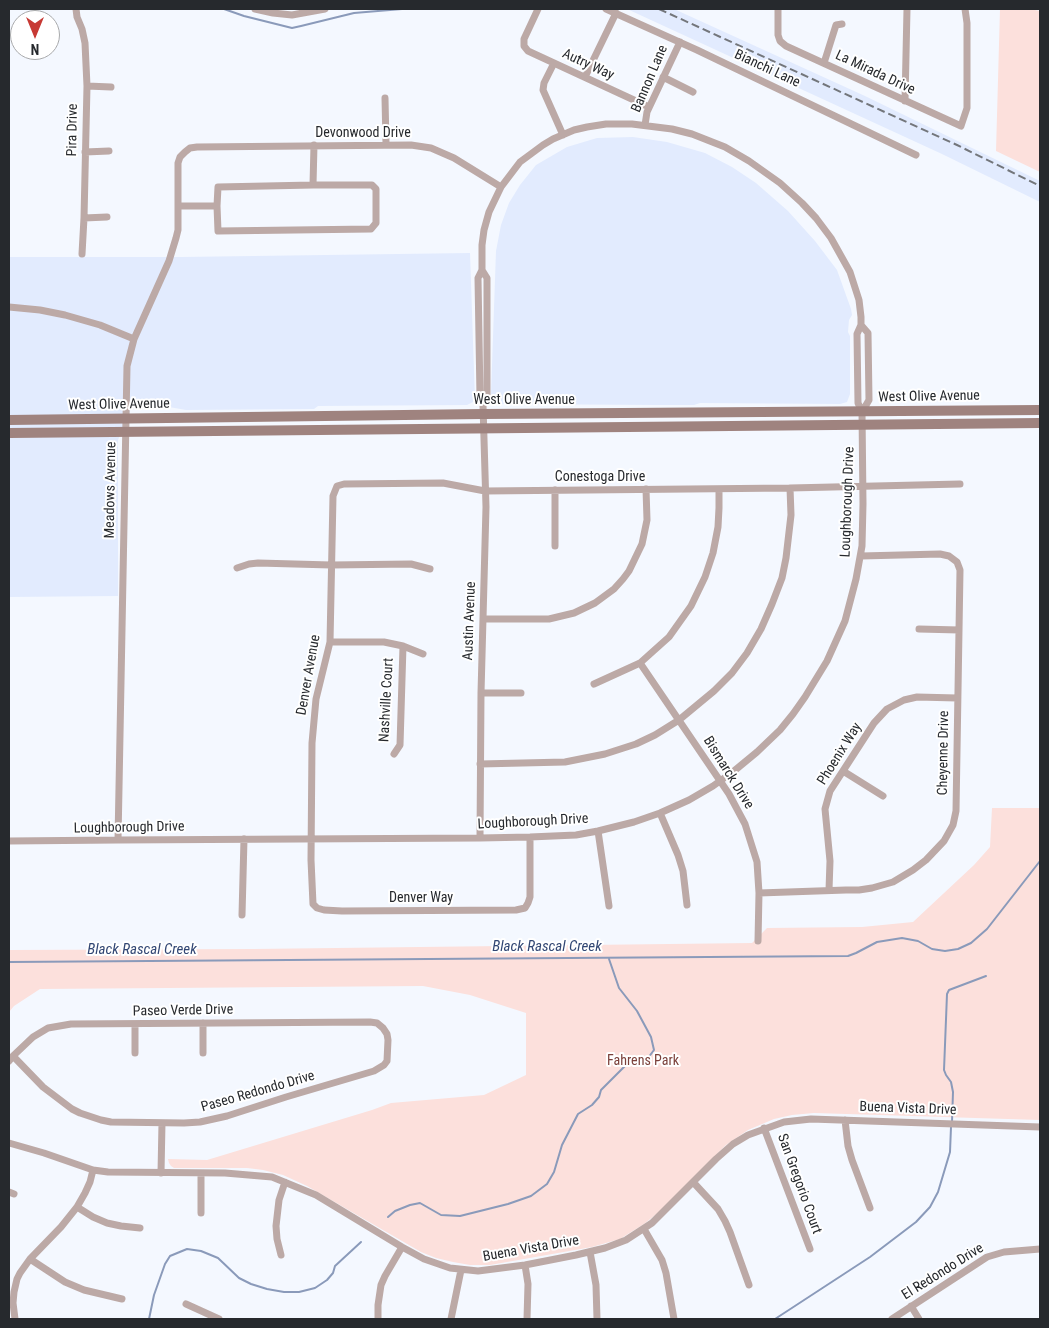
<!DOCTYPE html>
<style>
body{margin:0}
#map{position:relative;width:1049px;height:1328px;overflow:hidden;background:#f4f8ff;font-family:"Roboto Condensed",sans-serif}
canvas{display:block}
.frame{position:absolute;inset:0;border:10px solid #26292d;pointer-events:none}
.north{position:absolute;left:10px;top:10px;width:50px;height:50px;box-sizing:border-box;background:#fff;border:1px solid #a8a9ab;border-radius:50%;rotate:180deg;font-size:14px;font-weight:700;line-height:20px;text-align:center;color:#26292d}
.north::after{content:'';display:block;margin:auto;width:18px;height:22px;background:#c73934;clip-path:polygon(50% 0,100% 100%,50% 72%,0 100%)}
</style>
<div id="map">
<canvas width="1049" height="1328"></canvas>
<div class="frame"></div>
<div class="north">N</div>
</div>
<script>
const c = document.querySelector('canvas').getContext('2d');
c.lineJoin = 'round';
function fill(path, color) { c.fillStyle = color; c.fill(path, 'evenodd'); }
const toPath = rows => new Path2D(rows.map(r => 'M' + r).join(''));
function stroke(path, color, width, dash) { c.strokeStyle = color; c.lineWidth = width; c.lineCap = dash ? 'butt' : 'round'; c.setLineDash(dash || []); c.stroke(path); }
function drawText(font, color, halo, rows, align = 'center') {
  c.font = font + ' "Roboto Condensed",sans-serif'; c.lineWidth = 4; c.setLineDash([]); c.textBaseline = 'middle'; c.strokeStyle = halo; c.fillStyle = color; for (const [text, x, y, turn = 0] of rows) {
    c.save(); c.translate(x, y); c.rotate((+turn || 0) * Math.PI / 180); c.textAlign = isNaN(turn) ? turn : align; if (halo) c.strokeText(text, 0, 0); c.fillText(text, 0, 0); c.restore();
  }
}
fill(toPath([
 [627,9,674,9,865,96,1040,181,1040,202,942,154],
 [633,137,667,142,705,153,732,167,756,183,788,211,815,241,837,270,851,309,852,315,849,320,848,332,850,336,850,394,847,402,840,404,700,403,694,405,658,405,499,404,493,401,491,394,496,251,501,225,509,203,520,185,536,165,567,147,597,138],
 [470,253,475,401,467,405,318,406,314,409,186,410,169,407,142,408,134,402,118,440,118,596,9,597,9,257,181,257]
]), '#e2ebfe');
fill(toPath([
 [1000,9,1030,9,1040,11,1040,172,996,151],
 [992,808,1040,808,1040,1120,814,1113,792,1115,774,1119,748,1130,726,1145,659,1212,644,1224,620,1239,592,1247,490,1265,470,1265,453,1262,436,1258,421,1252,307,1186,283,1175,263,1170,247,1168,174,1168,171,1166,169,1163,168,1159,207,1160,372,1110,391,1103,484,1095,526,1075,526,1013,470,995,423,986,40,989,14,1006,9,1012,9,950,253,949,752,943,767,928,862,927,913,922,974,865,990,847]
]), '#fce0dc');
stroke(toPath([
 [224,9,244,16,292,28,301,26,354,13,402,9],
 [9,962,848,956,856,953,877,942,902,938,918,941,932,949,945,951,958,949,971,943,987,929,1040,861],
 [952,1122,953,1092,951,1082,946,1075,944,1070,947,994,949,990,986,976],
 [388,1217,395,1211,410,1205,420,1203,441,1215,460,1216,508,1204,531,1196,547,1184,554,1172,562,1145,578,1114,592,1105,599,1097,601,1090,627,1064,639,1064,648,1058,654,1050,651,1037,637,1011,619,988,609,959],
 [149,1319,154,1295,165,1264,170,1256,187,1249,201,1251,218,1258,239,1278,251,1284,267,1289,284,1292,299,1292,315,1288,327,1280,333,1273,335,1266,361,1242],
 [775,1319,870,1257,916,1222,930,1207,938,1192,950,1152,951,1127]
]), '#8a9aba', 2);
stroke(toPath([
 [76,9,77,17,82,29,85,43,87,86,84,218,82,254],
 [255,9,273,13,292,15,325,9],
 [538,9,524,39,524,46,528,51,649,107],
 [606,9,697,50,916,155],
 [778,9,778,35,780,41,786,46,961,126,967,108,967,23,965,9],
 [554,63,544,83,543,90,563,135],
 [824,63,836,25,842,24],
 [585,77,616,13],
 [663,77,693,92],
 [87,86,111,87],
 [385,98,386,144],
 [905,101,907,9],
 [645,125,647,112,680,42],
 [85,152,109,151],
 [178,206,217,206,218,187,313,185,314,145],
 [217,206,218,231,371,229,376,223,376,189,372,185,313,185],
 [84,218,107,217],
 [482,270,487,278,487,397,483,405],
 [9,307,40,310,65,315,100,325,134,339],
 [861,325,868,333,869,400,862,412],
 [555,490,555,546],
 [237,568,249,564,258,563,331,565,411,564,430,569],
 [483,619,549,619,574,613,595,603,614,589,623,579,629,571,642,544,647,520,646,489],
 [919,629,959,630],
 [330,642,384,642,403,646,423,654],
 [640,663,729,794,745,824,757,862,759,893,758,941],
 [594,684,640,663,669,637,691,606,705,577,713,553,718,527,719,508,719,489],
 [481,693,521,693],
 [394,754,400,745,403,646],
 [480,764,565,762,605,754,636,744,655,735,679,720,714,691,732,673,747,653,761,629,772,604,782,578,786,558,791,515,790,488],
 [843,771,883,796],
 [660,813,678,855,683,871,687,905],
 [598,831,609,906],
 [530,837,530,897,528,903,525,908,516,910,342,911,324,910,317,908,313,904,311,860,312,743,316,699,330,642,333,496,337,486,344,484,443,483,485,491,790,488,960,484],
 [118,840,127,366,134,339,169,261,176,238,178,230,178,163,180,157,185,152,190,148,197,147,411,145,431,148,454,158,501,187],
 [9,841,118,840,480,838,530,837,576,835,598,831,634,822,660,813,689,800,713,786,734,771,757,752,780,730,793,714,805,697,827,661,845,621,856,579,862,546,863,504,862,412,858,403,857,334,861,325,861,317,859,300,850,272,831,238,816,218,802,203,780,183,749,161,725,147,692,134,672,129,632,124,606,124,587,127,574,130,553,139,543,145,520,162,501,187,489,212,484,230,482,245,482,270,478,278,480,397,483,405,486,507,481,693,480,838],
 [829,890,830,861,825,809,830,791,874,723,887,709,904,700,917,697,957,698],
 [759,893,846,890,859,890,872,888,893,882,913,870,926,860,944,841,953,825,956,811,960,570,957,562,949,556,940,554,861,556],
 [242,915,244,839],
 [203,1023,203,1053],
 [135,1024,135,1053],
 [9,1061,13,1056,33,1037,48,1028,71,1024,370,1022,377,1023,383,1028,387,1034,388,1040,387,1061,384,1065,374,1071,286,1097,227,1116,200,1122,184,1123,111,1122,101,1120,80,1113,72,1109,43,1087,13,1056],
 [845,1120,848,1146,852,1160,870,1208],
 [764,1128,810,1249],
 [9,1143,44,1153,93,1170,108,1172,225,1173,272,1177,316,1195,402,1247,424,1259,450,1268,478,1271,525,1265,576,1255,605,1248,626,1240,652,1223,716,1159,733,1144,748,1135,784,1122,811,1119,1040,1127],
 [161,1173,162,1123],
 [201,1173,201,1213],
 [693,1182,718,1209,725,1221,730,1232,749,1285],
 [9,1192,14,1194],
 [77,1207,93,1217,107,1223,121,1226,140,1228],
 [644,1229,662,1260,666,1273,674,1319],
 [590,1252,596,1285,597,1319],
 [281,1255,277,1239,276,1226,279,1200,285,1182],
 [30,1259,65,1282,84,1290,122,1299],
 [525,1265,528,1284,527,1319],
 [186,1304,219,1319],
 [911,1306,919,1319],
 [15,1319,13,1303,14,1292,17,1279,20,1273,30,1259,61,1227,77,1207,85,1193,90,1182,93,1170],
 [378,1319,378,1305,381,1285,385,1276,402,1247],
 [451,1319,461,1270],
 [892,1319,987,1257,1004,1252,1040,1249]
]), '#bca9a6', 7);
stroke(toPath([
 [9,420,483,414,1040,410],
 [9,433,1040,423]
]), '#9f837f', 10);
stroke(toPath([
 [659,9,957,145,1040,186]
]), '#73767b', 2, [8, 4]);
drawText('14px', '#26292d', '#fff', [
 ["Autry Way",588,65,25],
 ["Bianchi Lane",767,69,25],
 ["La Mirada Drive",875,73,25],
 ["Bannon Lane",650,79,-67],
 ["Pira Drive",73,130,-89],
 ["Devonwood Drive",363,133],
 ["West Olive Avenue",929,397,-1],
 ["West Olive Avenue",524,400],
 ["West Olive Avenue",119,405,-1],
 ["Conestoga Drive",600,477],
 ["Meadows Avenue",111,490,-89],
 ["Loughborough Drive",848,502,-88],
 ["Austin Avenue",470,621,-88],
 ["Denver Avenue",309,675,-80],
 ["Nashville Court",387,700,-87],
 ["Cheyenne Drive",944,753,-89],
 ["Phoenix Way",840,754,-58],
 ["Bismarck Drive",728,773,58],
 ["Loughborough Drive",533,822,-3],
 ["Loughborough Drive",129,828,-1],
 ["Denver Way",421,898],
 ["Paseo Verde Drive",183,1011,-1],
 ["Paseo Redondo Drive",258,1092,-16],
 ["Buena Vista Drive",908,1109,2],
 ["San Gregorio Court",799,1184,70],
 ["Buena Vista Drive",531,1249,-10],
 ["El Redondo Drive",943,1272,-32]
]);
drawText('14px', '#7b413b', '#fff', [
 ["Fahrens Park",643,1061]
]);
drawText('italic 15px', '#314673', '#fff', [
 ["Black Rascal Creek",547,947],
 ["Black Rascal Creek",142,950]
]);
</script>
